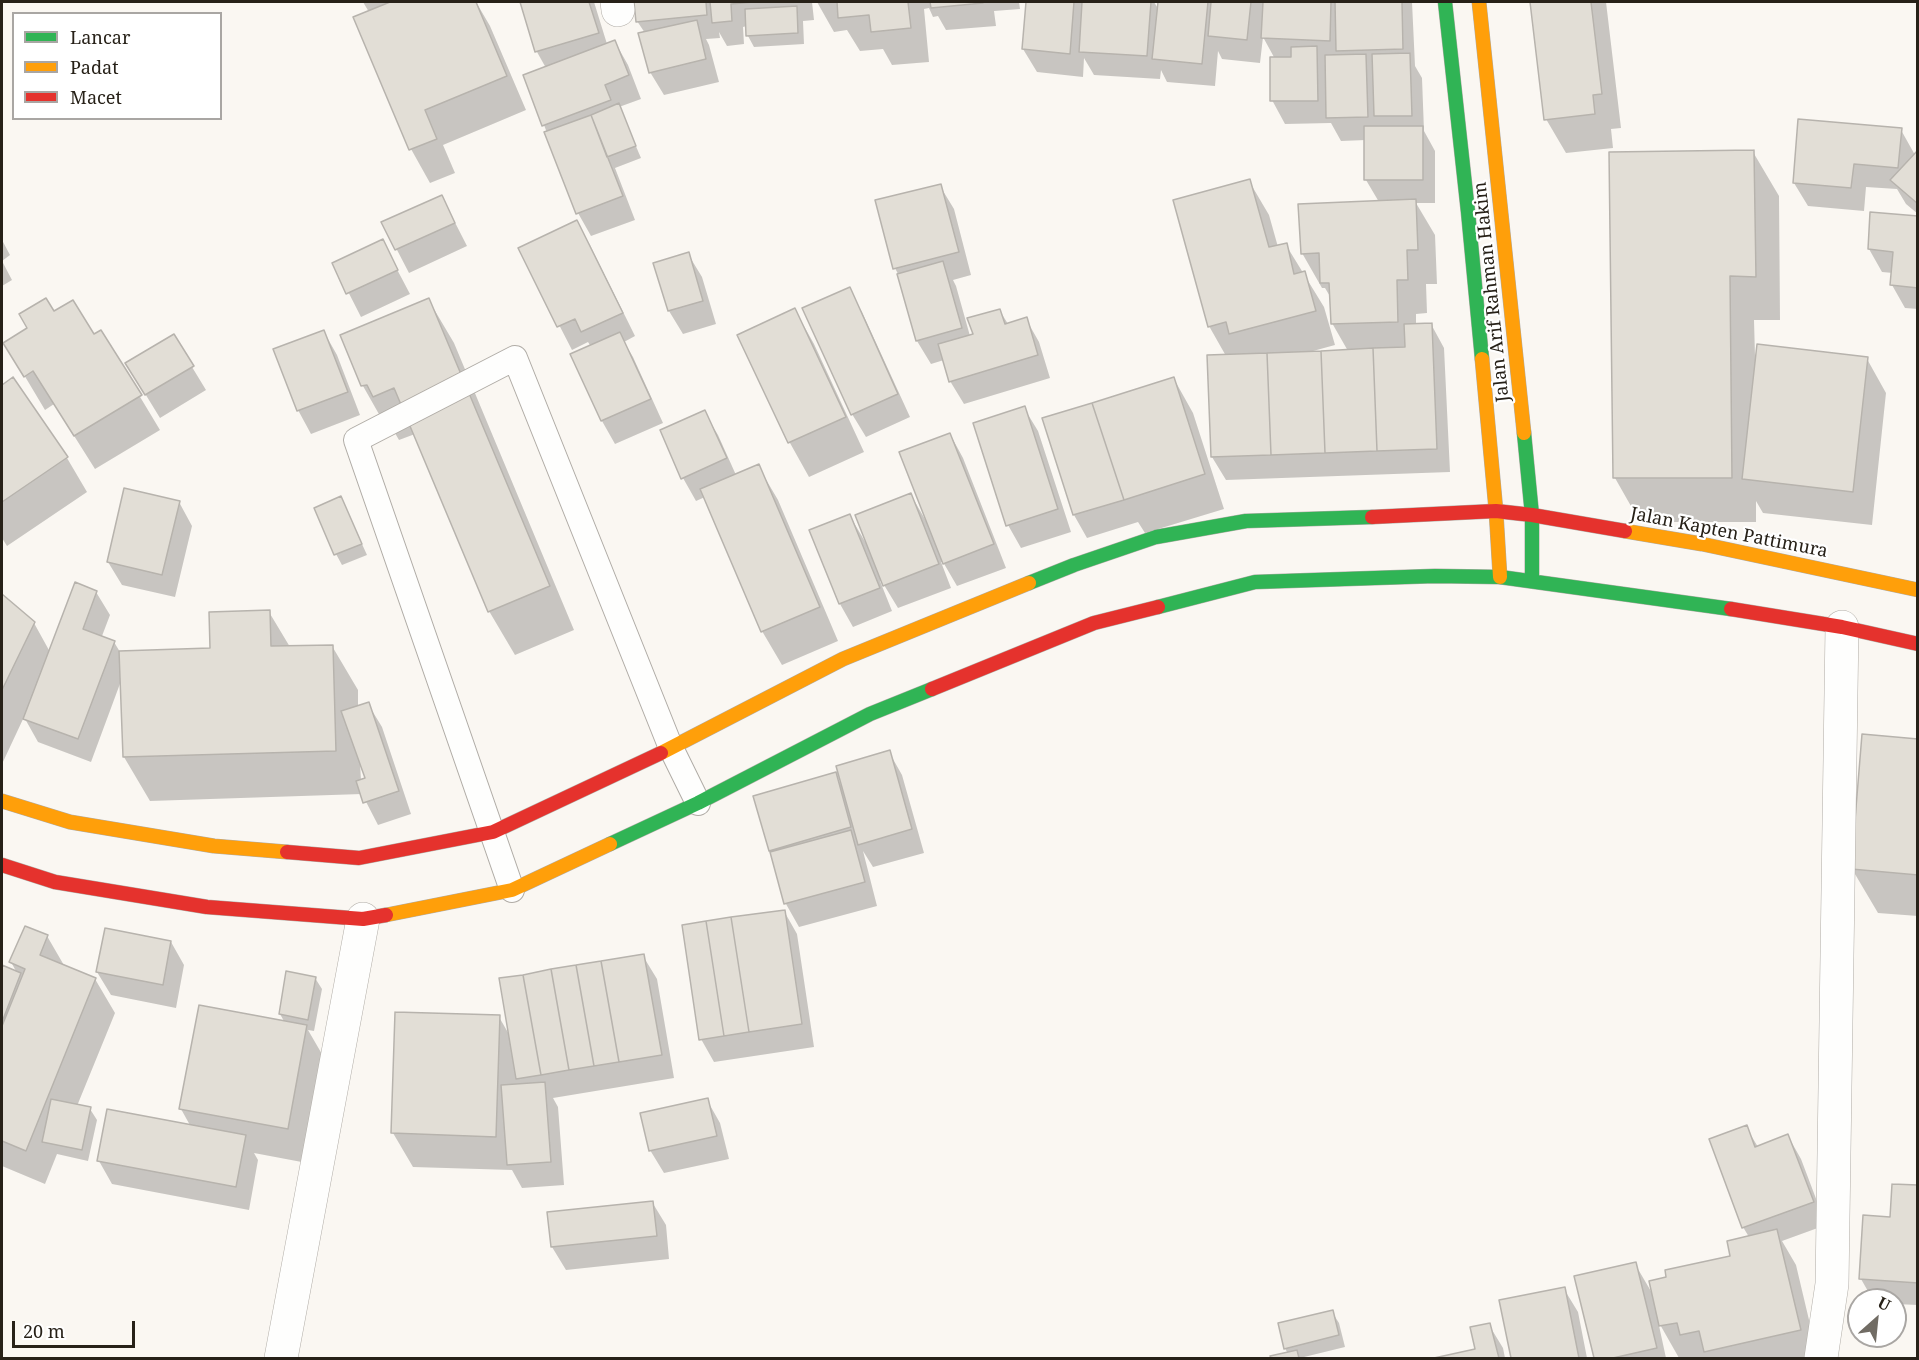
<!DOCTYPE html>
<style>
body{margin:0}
#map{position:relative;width:1919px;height:1360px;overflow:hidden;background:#faf7f2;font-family:"Noto Serif",serif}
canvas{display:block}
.frame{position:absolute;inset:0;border:3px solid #272118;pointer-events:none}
.legend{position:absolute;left:12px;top:12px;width:210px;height:108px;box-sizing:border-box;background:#fff;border:2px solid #a9a6a3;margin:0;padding:8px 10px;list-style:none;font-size:18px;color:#272118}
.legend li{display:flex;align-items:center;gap:12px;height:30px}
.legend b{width:30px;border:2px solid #a9a6a3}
.north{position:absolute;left:1847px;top:1288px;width:60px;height:60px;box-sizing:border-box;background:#fff;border:2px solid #a9a6a3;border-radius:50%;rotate:27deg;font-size:16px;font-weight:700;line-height:24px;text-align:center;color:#272118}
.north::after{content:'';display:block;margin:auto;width:21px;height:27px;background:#716c64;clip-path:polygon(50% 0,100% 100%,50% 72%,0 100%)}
.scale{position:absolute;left:12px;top:1321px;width:123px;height:27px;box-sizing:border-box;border:3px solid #272118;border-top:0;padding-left:8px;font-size:18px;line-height:21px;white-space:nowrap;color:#272118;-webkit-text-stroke:4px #fff;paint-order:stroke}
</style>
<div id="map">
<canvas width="1919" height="1360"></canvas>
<div class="frame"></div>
<ul class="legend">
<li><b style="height:8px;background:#30b455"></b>Lancar</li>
<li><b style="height:8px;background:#ff9f0a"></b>Padat</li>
<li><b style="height:8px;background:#e5322d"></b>Macet</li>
</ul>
<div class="north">U</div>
<div class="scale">20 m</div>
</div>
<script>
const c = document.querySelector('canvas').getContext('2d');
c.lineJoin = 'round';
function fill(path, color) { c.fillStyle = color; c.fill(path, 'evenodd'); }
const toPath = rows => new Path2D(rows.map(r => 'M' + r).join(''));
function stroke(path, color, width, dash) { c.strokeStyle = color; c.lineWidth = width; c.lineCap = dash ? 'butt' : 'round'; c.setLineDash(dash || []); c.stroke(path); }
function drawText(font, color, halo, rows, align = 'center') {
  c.font = font + ' "Noto Serif",serif'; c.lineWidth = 4.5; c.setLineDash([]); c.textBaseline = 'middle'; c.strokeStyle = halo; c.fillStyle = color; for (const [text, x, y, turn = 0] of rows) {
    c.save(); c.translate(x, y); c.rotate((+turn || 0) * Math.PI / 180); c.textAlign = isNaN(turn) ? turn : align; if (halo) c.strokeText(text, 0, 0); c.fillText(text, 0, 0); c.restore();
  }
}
fill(toPath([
 [363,2,476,2,490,26,526,110,443,145,455,173,430,183,411,149,369,12],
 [521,2,594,2,607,44,615,42,628,65,641,99,619,107,641,158,615,168,635,220,591,236,578,213,544,125,546,68,537,52],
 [636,2,812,2,814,20,803,21,804,44,754,47,748,36,747,26,743,27,744,44,727,46,719,32,720,38,706,39,709,45,719,82,664,95,650,72,645,33,637,21],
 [817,2,1019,2,1020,9,994,11,996,26,946,30,938,16,933,17,929,8,924,9,929,62,892,65,883,49,860,51,847,30,834,32],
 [1027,2,1154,2,1159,10,1159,2,1412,2,1415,66,1422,78,1424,131,1435,151,1435,203,1416,203,1435,235,1437,284,1426,284,1427,313,1416,314,1416,325,1431,324,1444,348,1450,472,1226,480,1212,457,1226,356,1209,326,1249,181,1269,215,1278,247,1286,245,1324,307,1335,345,1313,351,1313,352,1348,351,1332,323,1331,298,1325,288,1322,288,1302,253,1379,202,1366,180,1366,140,1341,141,1331,123,1285,124,1272,100,1275,59,1263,37,1260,63,1222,59,1218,51,1215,86,1167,82,1161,70,1160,79,1094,75,1084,58,1083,77,1037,72,1023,49],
 [1532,2,1606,2,1621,128,1611,129,1613,148,1566,153,1546,119],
 [1901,130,1915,155,1918,152,1918,214,1906,204,1897,189,1866,187,1864,211,1808,206,1794,183],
 [1753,152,1779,196,1780,320,1754,320,1755,356,1867,359,1886,393,1872,525,1763,513,1756,501,1756,522,1640,522,1615,478],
 [940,186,954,209,971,275,953,280,956,286,970,336,974,335,1000,311,1008,324,1026,319,1039,342,1050,378,964,404,950,381,944,360,931,364,917,341,899,276,895,268],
 [442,197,467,246,409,273,383,223],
 [1918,218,1918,309,1905,308,1892,285,1893,273,1882,272,1869,249],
 [577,222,590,245,635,336,624,342,633,357,663,423,615,444,602,421,572,355,591,347,588,342,572,350,520,249],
 [2,240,10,255,2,261],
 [382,241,410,294,361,317,334,264],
 [688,254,702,277,716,324,683,334,669,311,655,264],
 [2,261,12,280,2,286],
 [849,289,862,312,910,417,866,437,852,414],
 [428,299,454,343,574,630,515,655,489,611,415,434,399,440,392,428,388,430,363,386],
 [795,310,814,344,864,452,809,477,790,443,739,335],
 [54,313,93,336,101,332,160,430,95,469,54,404,45,410,5,343],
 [324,332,337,355,360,415,311,434,298,410],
 [192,367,206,390,160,418,141,387],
 [13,379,67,458,87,492,7,546,2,538,2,386],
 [1174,379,1193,413,1224,509,1145,533,1138,522,1087,538,1074,515,1044,419],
 [1024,408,1038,431,1071,532,1021,548,1008,525],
 [704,412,718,435,736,475,758,466,778,500,838,641,782,665,762,631,705,497,696,501,683,478],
 [950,434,963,458,1006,568,957,586,943,562,941,562,951,588,898,608,881,580,880,581,892,611,853,627,840,604,850,516,867,545,911,495,926,521,927,520],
 [341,498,367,555,342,565,336,554],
 [179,502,192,526,175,597,122,585,108,562],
 [96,592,110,615,102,636,114,642,120,652,211,649,269,612,290,647,332,646,358,690,358,707,368,704,382,727,411,814,378,825,362,794,150,801,124,757,121,681,91,762,38,742,24,717,2,764,2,596,34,623,50,652],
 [360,762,367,779,361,781],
 [1918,741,1918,916,1878,913,1852,869],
 [889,752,902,775,924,853,873,867,863,851,877,906,799,927,786,904,770,850,835,774,842,787],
 [784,911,797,934,814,1047,714,1062,701,1039],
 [47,936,65,967,95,979,115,1013,77,1106,90,1109,97,1120,88,1161,57,1154,45,1184,2,1166,2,966,17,973,11,962],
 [171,942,184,965,176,1008,111,995,97,972],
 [643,956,657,979,674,1078,553,1098,558,1107,564,1185,522,1188,512,1170,413,1167,393,1133,499,1017,510,1036],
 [315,978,322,989,314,1031,308,1030,326,1061,307,1163,254,1153,258,1160,249,1210,112,1184,99,1161,191,1127,181,1109,285,1023,280,1014],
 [707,1100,720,1123,729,1159,664,1173,650,1150],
 [1746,1127,1758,1147,1788,1136,1801,1159,1826,1225,1782,1241,1796,1265,1818,1358,1695,1358,1694,1357,1679,1358,1658,1321,1666,1358,1595,1358,1576,1278,1635,1264,1652,1293,1732,1257,1749,1237,1743,1227],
 [1918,1187,1918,1305,1895,1304,1895,1300,1873,1300,1861,1279,1891,1218],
 [652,1202,666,1225,669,1259,566,1270,552,1247],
 [1564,1289,1578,1312,1587,1358,1513,1358,1501,1301],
 [1332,1312,1339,1323,1345,1347,1300,1358,1272,1358,1288,1354,1285,1348],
 [1489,1325,1503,1348,1505,1358,1441,1358,1477,1350]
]), '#0003');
const building = toPath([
 [390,2,476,2,507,76,425,110,437,139,409,150,353,17,390,2],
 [520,2,589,2,599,33,535,52,520,2],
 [634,2,706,2,707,15,636,22,634,2],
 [710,2,754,2,731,4,732,21,712,23,710,2],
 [837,2,908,2,911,28,871,32,869,15,838,18,837,2],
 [930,2,983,2,983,3,931,8,930,2],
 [1026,2,1074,2,1070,54,1022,49,1026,2],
 [1082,2,1151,2,1147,56,1079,52,1082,2],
 [1158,2,1208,2,1202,64,1152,59,1158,2],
 [1211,2,1251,2,1247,40,1208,36,1211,2],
 [1263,2,1331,2,1330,41,1261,38,1263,2],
 [1335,2,1402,2,1403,49,1336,51,1335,2],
 [1530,2,1591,2,1602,94,1593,95,1595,114,1544,120,1530,2],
 [797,6,798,33,746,36,745,9,797,6],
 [697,20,706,59,649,73,638,33,697,20],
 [615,40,629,75,605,85,611,100,542,126,523,75,615,40],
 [1317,46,1318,101,1270,101,1270,57,1291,57,1291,47,1317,46],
 [1410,53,1412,116,1374,116,1372,54,1410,53],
 [1366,54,1368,117,1326,118,1325,55,1366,54],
 [619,103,636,146,607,157,591,115,619,103],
 [591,115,623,196,576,214,544,132,591,115],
 [1798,119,1902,128,1898,168,1854,164,1851,188,1793,183,1798,119],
 [1364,126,1423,126,1423,180,1364,180,1364,126],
 [1754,150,1756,277,1730,276,1732,478,1613,478,1609,152,1754,150],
 [1918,150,1918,204,1890,180,1918,150],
 [1250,179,1269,247,1287,243,1294,274,1305,271,1316,311,1229,334,1226,322,1208,327,1173,200,1250,179],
 [941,184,959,252,893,269,875,200,941,184],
 [442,195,455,223,395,250,381,222,442,195],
 [1416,199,1418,250,1407,250,1408,280,1397,280,1398,322,1331,324,1329,283,1320,283,1319,253,1301,254,1298,204,1416,199],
 [1870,212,1918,216,1918,288,1890,285,1893,252,1868,249,1870,212],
 [577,220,623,313,581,332,575,319,557,327,518,248,577,220],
 [383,239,398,270,346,294,332,263,383,239],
 [689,252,703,301,668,311,653,263,689,252],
 [943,261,962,328,916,341,897,274,943,261],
 [850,287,898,394,851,415,802,308,850,287],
 [46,298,54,311,73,300,94,334,101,330,142,395,74,436,33,371,24,377,3,343,27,328,19,314,46,298],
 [429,298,550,586,488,612,394,388,373,397,367,385,361,386,340,335,429,298],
 [795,308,846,417,788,443,737,335,795,308],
 [1000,309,1005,324,1027,317,1038,355,949,382,938,344,973,334,967,318,1000,309],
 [1432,323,1437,449,1377,451,1373,348,1405,347,1404,324,1432,323],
 [324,330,348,392,297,411,273,349,324,330],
 [620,332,651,399,601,421,570,354,620,332],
 [174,334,194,366,145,395,125,363,174,334],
 [1757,344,1868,357,1853,492,1742,479,1757,344],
 [1373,348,1377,451,1325,453,1321,351,1373,348],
 [1321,351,1325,453,1271,455,1267,353,1321,351],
 [1267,353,1271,455,1211,457,1207,355,1267,353],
 [13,377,68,457,2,502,2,385,13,377],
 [1174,377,1205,474,1124,500,1092,403,1174,377],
 [1092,403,1124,500,1073,515,1042,418,1092,403],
 [1025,406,1058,509,1006,526,973,423,1025,406],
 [705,410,727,458,681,479,660,430,705,410],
 [950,433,994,544,943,564,899,452,950,433],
 [759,464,820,607,761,632,700,489,759,464],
 [124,488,180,501,162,575,107,562,124,488],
 [911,493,939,564,883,586,855,515,911,493],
 [341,496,362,544,334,555,314,508,341,496],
 [850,514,880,588,839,604,809,530,850,514],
 [75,582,97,591,83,629,115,641,78,739,23,719,75,582],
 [2,594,35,622,2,690,2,594],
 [270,610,271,646,333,645,336,751,123,757,119,651,210,648,209,612,270,610],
 [369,702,399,791,363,803,356,781,365,778,341,711,369,702],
 [1862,734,1918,739,1918,875,1851,869,1862,734],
 [890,750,912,829,858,845,836,766,890,750],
 [836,772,851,827,769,851,753,796,836,772],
 [851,830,865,882,784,904,770,852,851,830],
 [785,910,802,1024,749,1032,731,917,785,910],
 [731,917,749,1032,724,1036,706,921,731,917],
 [706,921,724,1036,699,1040,682,925,706,921],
 [25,926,48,935,40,955,96,978,26,1151,2,1141,2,1026,25,969,9,962,25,926],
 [105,928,171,941,163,985,96,972,105,928],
 [644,954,662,1055,619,1062,601,961,644,954],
 [601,961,619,1062,594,1066,576,965,601,961],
 [2,965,21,973,2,1022,2,965],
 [576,965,594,1066,569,1070,551,969,576,965],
 [551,969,569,1070,541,1075,523,975,551,969],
 [286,971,316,977,308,1020,279,1014,286,971],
 [523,975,541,1075,516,1079,499,978,523,975],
 [199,1005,307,1025,288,1129,179,1109,199,1005],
 [395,1012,500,1015,496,1137,391,1133,395,1012],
 [545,1082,551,1162,507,1165,501,1085,545,1082],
 [708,1098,717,1136,649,1151,640,1113,708,1098],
 [51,1099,91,1107,82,1150,42,1142,51,1099],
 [107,1109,246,1135,236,1187,97,1161,107,1109],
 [1747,1125,1755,1147,1788,1134,1814,1202,1742,1228,1709,1139,1747,1125],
 [1892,1184,1918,1185,1918,1283,1859,1279,1863,1215,1890,1217,1892,1184],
 [653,1201,657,1236,551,1247,547,1212,653,1201],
 [1777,1229,1801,1330,1704,1352,1699,1331,1680,1335,1677,1323,1659,1326,1649,1281,1666,1277,1665,1270,1730,1256,1727,1241,1777,1229],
 [1636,1262,1657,1348,1613,1358,1594,1358,1574,1276,1636,1262],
 [1565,1287,1579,1358,1511,1358,1499,1300,1565,1287],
 [1333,1310,1339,1335,1284,1349,1278,1323,1333,1310],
 [1490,1323,1499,1358,1434,1358,1475,1349,1470,1327,1490,1323],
 [1297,1350,1299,1358,1271,1358,1270,1356,1297,1350]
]);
fill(building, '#e2ded6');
stroke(building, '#b7b3ad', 1.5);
const lane = toPath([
 [512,890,356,440,515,358,671,748,698,803]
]);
const street = toPath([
 [617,2,618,10],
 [281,1358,363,919],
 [1821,1358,1832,1284,1842,627]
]);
const fast = toPath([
 [1445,2,1468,212,1482,359],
 [1524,433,1532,515,1532,580],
 [1029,583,1074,565,1156,537,1246,521,1372,517],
 [1158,607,1255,582,1435,576,1500,577,1731,609],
 [610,844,698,803,870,714,932,689]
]);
const slow = toPath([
 [1479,2,1524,433],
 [1482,359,1496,511,1500,577],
 [1625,531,1702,544,1918,590],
 [661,753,843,659,1029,583],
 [2,801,70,822,214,846,287,852],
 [386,915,512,890,610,844]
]);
const jam = toPath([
 [1372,517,1496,511,1532,515,1625,531],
 [1731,609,1842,627,1918,644],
 [932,689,1094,623,1158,607],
 [287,852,359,858,493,832,661,753],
 [2,865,55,882,207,907,363,919,386,915]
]);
stroke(lane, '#b0aca6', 26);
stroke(street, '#b0aca6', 34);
stroke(fast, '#b0aca6', 15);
stroke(slow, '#b0aca6', 15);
stroke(jam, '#b0aca6', 15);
stroke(lane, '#fefefd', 24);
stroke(street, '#fefefd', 33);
stroke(fast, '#30b455', 14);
stroke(slow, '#ff9f0a', 14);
stroke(jam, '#e5322d', 14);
drawText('18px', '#272118', '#fff', [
 ["Jalan Arif Rahman Hakim",1492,292,-96],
 ["Jalan Kapten Pattimura",1729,533,11]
]);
</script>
